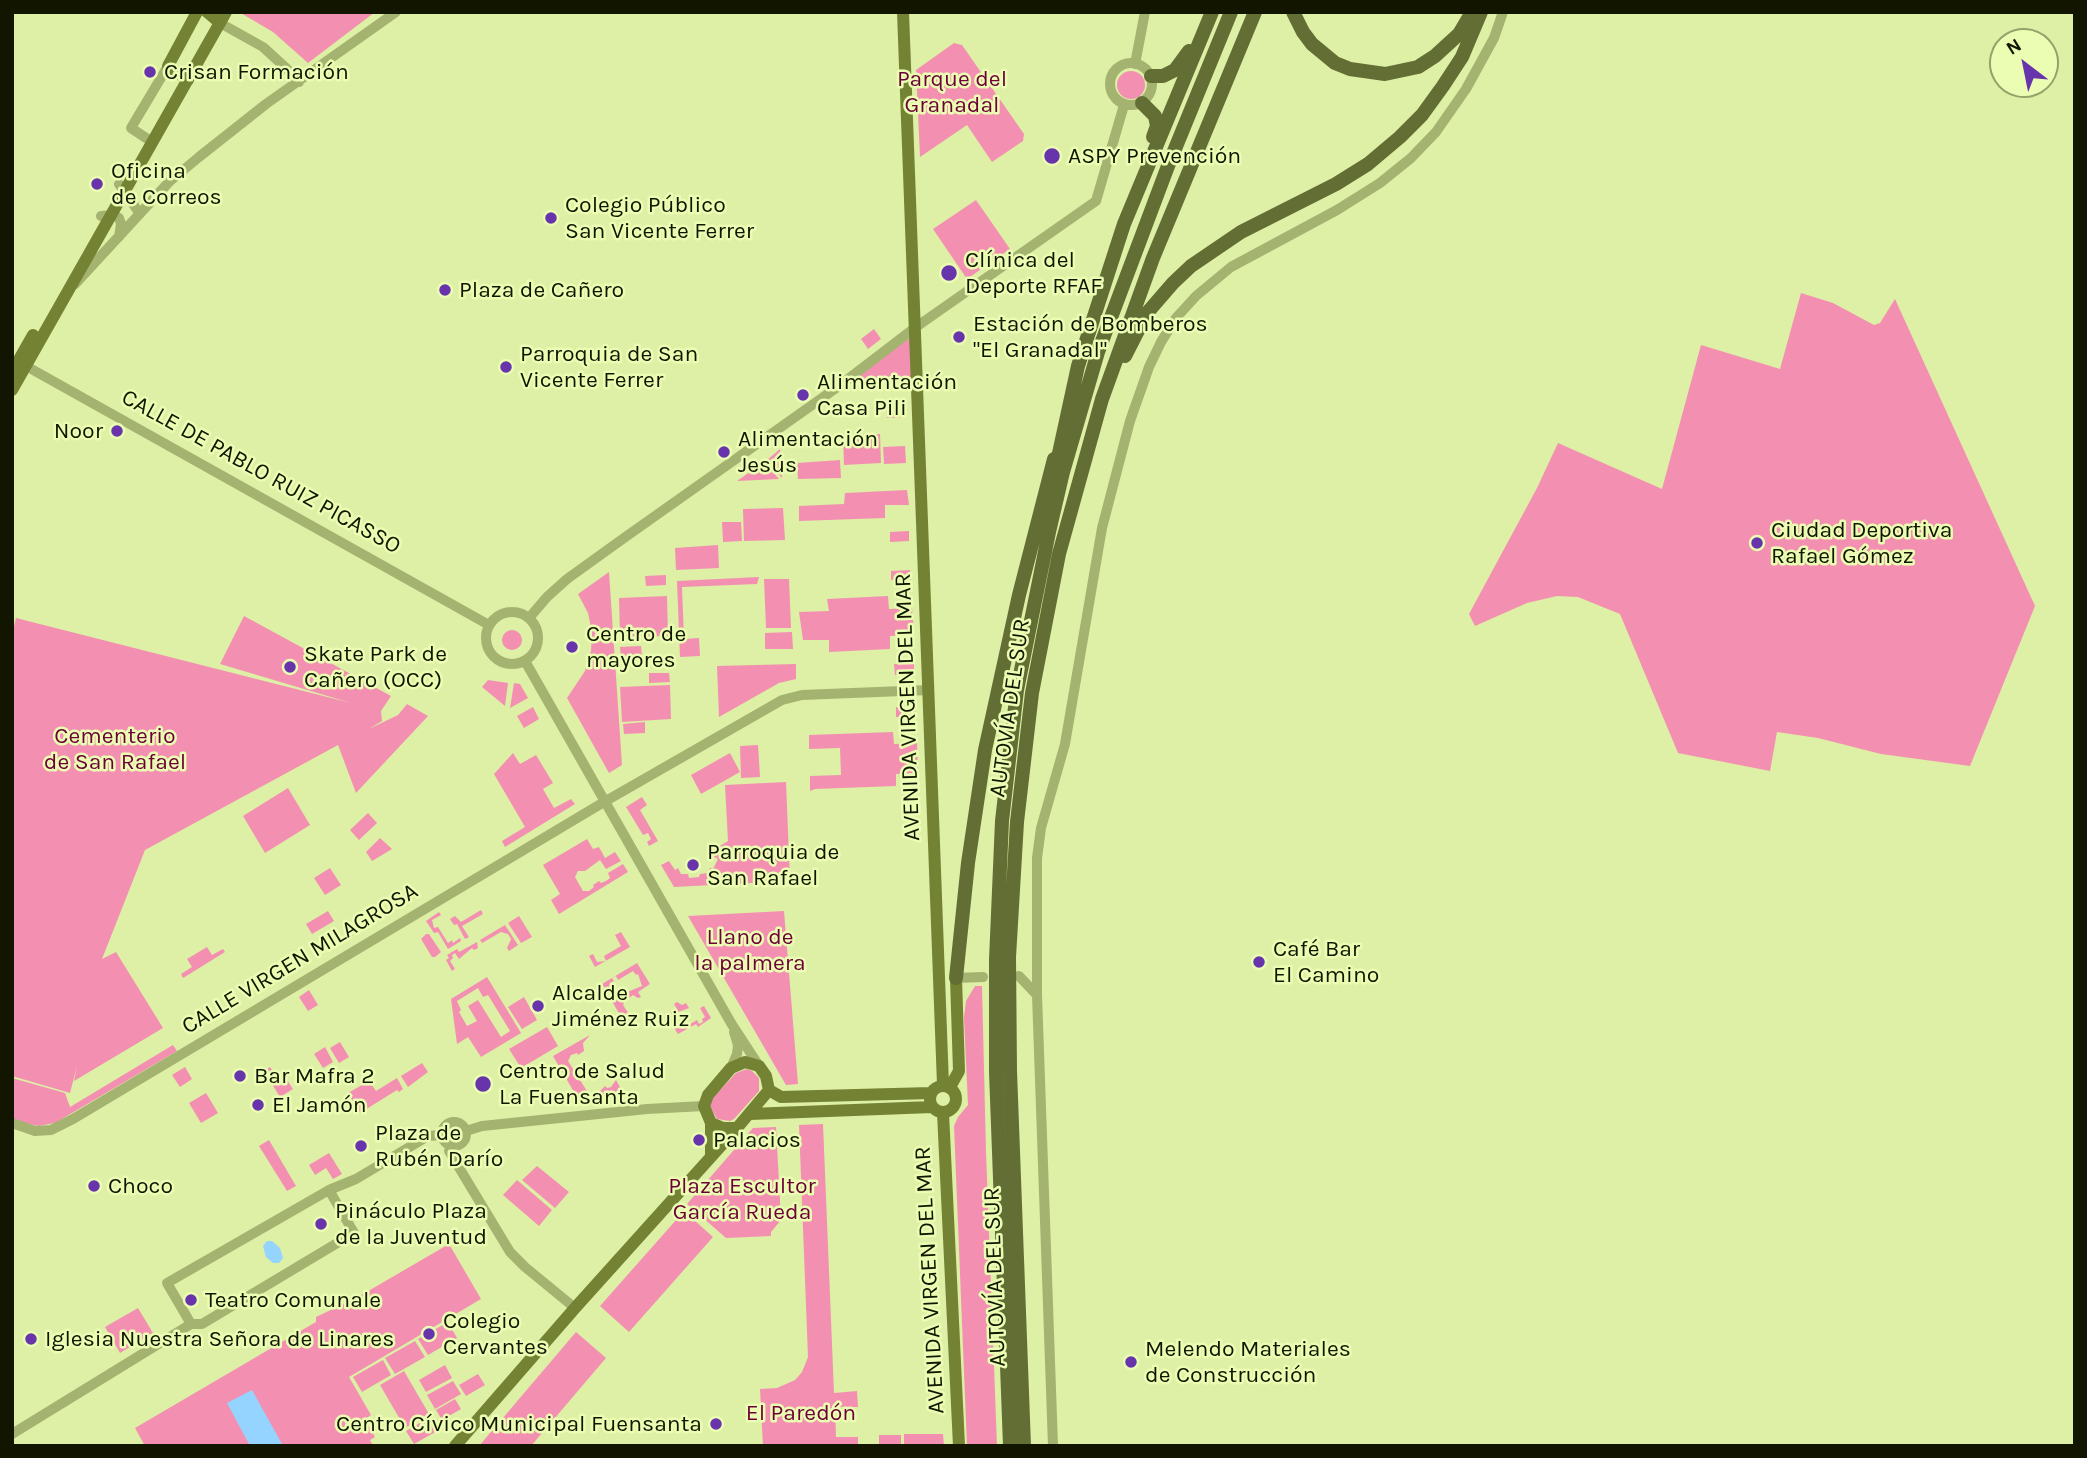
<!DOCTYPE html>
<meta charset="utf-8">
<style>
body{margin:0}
#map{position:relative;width:2087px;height:1458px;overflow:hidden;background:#deefa6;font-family:Karla,sans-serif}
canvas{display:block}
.frame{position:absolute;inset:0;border:14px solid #121600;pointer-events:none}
.north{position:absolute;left:1989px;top:28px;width:70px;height:70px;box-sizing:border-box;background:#ebfdb3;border:2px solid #94a16b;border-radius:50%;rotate:328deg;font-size:19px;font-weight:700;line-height:28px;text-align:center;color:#121600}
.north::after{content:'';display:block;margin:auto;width:24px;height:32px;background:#6734ab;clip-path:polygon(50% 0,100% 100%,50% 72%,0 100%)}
</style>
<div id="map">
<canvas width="2087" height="1458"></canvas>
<div class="frame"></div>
<div class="north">N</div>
</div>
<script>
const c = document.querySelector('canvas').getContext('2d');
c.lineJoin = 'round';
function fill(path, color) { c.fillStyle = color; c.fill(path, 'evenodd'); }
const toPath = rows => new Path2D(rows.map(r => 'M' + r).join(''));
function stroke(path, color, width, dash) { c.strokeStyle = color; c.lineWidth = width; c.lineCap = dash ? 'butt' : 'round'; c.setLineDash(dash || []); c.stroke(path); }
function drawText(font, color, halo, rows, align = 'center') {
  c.font = font + ' Karla,sans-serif'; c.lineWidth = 5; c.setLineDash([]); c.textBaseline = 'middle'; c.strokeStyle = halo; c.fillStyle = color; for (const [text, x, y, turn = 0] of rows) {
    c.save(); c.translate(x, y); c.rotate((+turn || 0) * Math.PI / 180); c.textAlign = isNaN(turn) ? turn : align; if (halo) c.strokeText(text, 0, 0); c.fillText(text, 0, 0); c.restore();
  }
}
fill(toPath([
 [239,12,375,12,308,63,273,32],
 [954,43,962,45,1024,134,1023,141,992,162,967,125,920,157,916,70],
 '1117 85a14 14 0 1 1 28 0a14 14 0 1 1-28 0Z',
 [976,200,1010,249,967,279,933,229],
 [1801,293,1833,303,1874,325,1880,323,1895,299,2035,606,1970,766,1881,754,1818,738,1777,732,1770,771,1678,753,1620,614,1578,597,1557,596,1527,603,1475,626,1469,614,1537,488,1558,443,1662,489,1701,345,1780,369],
 [874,329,881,339,868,349,861,339],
 [912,337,912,376,907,382,859,381,856,373],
 [904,403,904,417,887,418,886,404],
 [880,434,881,463,844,465,843,436],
 [905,446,906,463,884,464,883,447],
 [780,449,782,478,767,460],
 [840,460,841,478,798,479,797,463],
 [764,462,779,479,737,481],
 [907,490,909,505,885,505,885,518,799,521,799,506,844,504,845,493],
 [783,508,785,540,744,541,743,509],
 [722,522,741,522,742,541,723,542],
 [909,531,909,541,890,542,890,532],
 [718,545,719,568,676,570,675,548],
 [910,570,911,580,891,580,891,571],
 [609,572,622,765,609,773,567,698,585,671,591,651,592,632,588,613,578,594],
 [666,575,666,585,646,586,645,576],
 [759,577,757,584,682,587,684,639,699,638,700,656,680,657,677,581],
 [764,579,789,579,791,628,766,628],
 [667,596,668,636,620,637,619,598],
 [888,596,889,609,912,608,914,635,890,636,890,649,829,652,829,640,803,640,799,612,829,611,827,599],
 [244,616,391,696,381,711,382,721,369,729,398,715,407,704,428,716,356,793,338,745,145,850,102,959,116,952,163,1028,74,1081,77,1066,70,1093,12,1076,12,635,16,618,351,703,220,664],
 '502 640a10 10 0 1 1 20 0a10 10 0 1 1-20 0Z',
 [792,632,793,649,765,649,765,633],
 [641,646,642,657,621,658,620,647],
 [914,663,914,674,895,675,894,664],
 [796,664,796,679,779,683,719,717,717,666],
 [649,673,669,673,670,682,649,683],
 [488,680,508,683,505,706,482,687],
 [514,683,520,684,528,698,510,708],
 [670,685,671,719,622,722,620,687],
 [915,706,916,717,896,717,896,707],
 [533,707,539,719,524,728,517,716],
 [645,722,645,733,624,734,623,724],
 [893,732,894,744,917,743,918,773,896,774,896,786,815,789,810,791,810,776,841,775,840,748,809,749,809,735],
 [758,745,760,777,741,778,740,746],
 [513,753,520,764,536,755,553,783,543,789,554,808,571,799,575,804,505,847,502,841,525,827,494,774],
 [730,753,740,772,701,794,691,775],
 [786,782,790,881,674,887,661,865,669,861,675,870,678,868,681,874,688,874,689,878,699,877,700,874,707,873,710,868,713,869,718,859,708,853,728,841,725,785],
 [288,788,310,825,265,853,243,816],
 [642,797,647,805,640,810,658,841,649,846,647,842,651,839,648,833,643,835,626,807],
 [368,813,377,823,359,840,350,830],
 [380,838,392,849,372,861,366,852],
 [587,839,593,849,599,847,605,858,615,852,621,861,606,869,600,860,585,871,578,871,575,877,583,891,589,891,594,887,593,885,599,881,601,883,606,881,610,878,608,873,623,864,628,872,559,914,551,900,560,894,543,865],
 [330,868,341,885,325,895,314,878],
 [481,910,483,914,462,926,469,937,465,939,457,924,454,925,450,919,455,916,461,922],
 [328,911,334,921,312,934,306,924],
 [784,911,798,1084,786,1085,688,916],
 [439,912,441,915,432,920,434,928,438,927,448,943,452,940,453,943,460,938,461,941,448,949,438,932,434,933,426,921],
 [519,916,532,937,521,943,508,923],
 [505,925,518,945,509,951,507,948,511,939,508,934,501,932,482,943,480,940],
 [621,932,630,947,595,967,589,956,593,954,597,962,606,961,604,956,621,946,615,935],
 [426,934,429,934,441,952,435,957,432,957,421,939],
 [477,942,478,948,474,950,472,948,459,959,455,953,452,955,453,958,450,961,455,969,452,971,446,960,449,958,447,955,457,949,459,952],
 [207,947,212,955,223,949,225,952,183,978,181,974,192,967,187,959],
 [637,963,650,984,638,992,641,997,638,998,633,995,629,998,625,993,642,986,638,974,636,975,633,971,618,980,616,976,612,978,614,981,610,983,613,989,608,992,602,984],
 [487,977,521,1033,481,1057,468,1037,457,1044,451,999],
 [478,988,483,997,488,995,510,1031,501,1037,478,1000,468,1006,477,1021,467,1026,459,1012,461,1010,457,1001],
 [975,986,982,986,986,1152,997,1446,967,1446,954,1126,958,1117,968,1105,964,1018,966,1001],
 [309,990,318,1005,308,1011,299,997],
 [615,992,620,1000,625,1000,623,1005,634,1022,627,1027,609,996],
 [524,997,537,1020,522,1029,508,1007],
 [677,1002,682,1005,686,1003,689,1008,673,1014,674,1019,682,1029,697,1020,699,1024,703,1022,702,1019,705,1017,700,1008,704,1006,711,1018,698,1027,696,1024,678,1034,666,1015,677,1009,674,1004],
 [547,1027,558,1046,521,1068,509,1049],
 [590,1035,583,1043,584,1051,578,1055,577,1053,571,1055,568,1061,590,1096,596,1095,605,1086,607,1088,611,1087,616,1080,624,1095,581,1104,553,1056],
 [340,1042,349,1057,339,1063,330,1048],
 [173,1045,177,1051,55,1123,38,1126,12,1120,12,1078,65,1093,70,1107],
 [325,1047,333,1062,323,1068,314,1054],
 [422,1063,428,1072,408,1087,401,1076],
 [185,1067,192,1079,180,1087,172,1075],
 [270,1067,279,1080,285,1077,293,1089,280,1097,264,1071],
 [747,1069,752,1071,759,1078,759,1091,734,1119,730,1121,717,1119,710,1106,712,1099,736,1073],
 [397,1078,403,1089,399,1092,397,1090,360,1113,348,1093,369,1081,376,1091],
 [206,1093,218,1113,201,1123,189,1103],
 [823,1124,834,1393,857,1391,858,1407,835,1407,836,1437,858,1437,858,1446,763,1446,760,1389,777,1388,795,1380,802,1372,808,1357,799,1125],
 '445 1134a9 9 0 1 1 18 0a9 9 0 1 1-18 0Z',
 [776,1127,781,1220,771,1232,771,1236,726,1238,687,1204,753,1128],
 [269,1140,296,1186,287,1191,259,1146],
 [329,1153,342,1174,333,1179,326,1168,315,1175,309,1165],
 [537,1166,569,1192,555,1208,522,1180],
 [517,1180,552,1210,539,1226,503,1195],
 [684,1211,713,1237,629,1332,600,1306],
 [449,1244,481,1299,349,1377,371,1415,365,1419,375,1437,370,1440,372,1444,145,1446,135,1428,309,1326,316,1322,316,1317,358,1297],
 [138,1308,153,1333,120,1353,105,1327],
 [448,1322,457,1338,428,1355,418,1339],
 [576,1332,606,1358,531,1446,479,1446],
 [415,1341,425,1357,395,1374,385,1358],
 [383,1360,391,1375,362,1392,353,1377],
 [445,1365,452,1378,426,1392,419,1380],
 [404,1371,429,1414,405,1428,380,1385],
 [478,1374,485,1385,466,1396,459,1385],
 [453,1381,461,1394,435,1409,427,1395],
 [455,1399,461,1409,442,1420,436,1410],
 [432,1416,439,1430,414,1444,406,1431],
 [904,1434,943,1434,944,1446,904,1446],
 [901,1435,901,1446,879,1446,879,1435]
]), '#f390b1');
fill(toPath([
 [267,1241,272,1241,280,1248,283,1258,279,1263,273,1263,266,1257,263,1246],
 [252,1390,282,1444,278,1446,250,1446,227,1403]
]), '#94d4ff');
stroke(toPath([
 [220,23,263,47,286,68,299,82],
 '1110 84a21 21 0 1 1 42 0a21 21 0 1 1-42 0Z',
 [1135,64,1145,12],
 [146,138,131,128,168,66],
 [119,184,140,214],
 [101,216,114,215,119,218,121,224,119,237],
 [75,284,169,182,199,157,266,104,396,12],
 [21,368,26,366,489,625],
 '486 638a26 26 0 1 1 52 0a26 26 0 1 1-52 0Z',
 [529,618,547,597,567,579,624,538,839,386,916,327,1096,201,1124,105],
 [525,661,731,1023,759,1066],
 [1019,976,1037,995],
 [956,978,983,977],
 [731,1068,737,1054,738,1045,734,1032],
 '442 1134a12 12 0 1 1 24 0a12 12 0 1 1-24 0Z',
 [12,1123,35,1131,51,1130,73,1119,604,802,782,700,802,695,928,690],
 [466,1131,482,1126,647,1109,704,1106],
 [452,1146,449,1151,510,1252,525,1267,575,1308],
 [329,1190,354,1233,202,1324,191,1324,167,1283,329,1190,356,1179,428,1136,442,1135],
 [12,1434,191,1324],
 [1053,1446,1037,995,1037,858,1041,828,1065,744,1102,528,1130,421,1149,367,1161,342,1176,318,1196,296,1231,267,1337,210,1380,183,1411,158,1436,132,1466,89,1494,38,1503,12]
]), '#a4b36f', 10);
stroke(toPath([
 [207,12,220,23],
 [903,12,943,1085],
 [188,80,168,66,197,12],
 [12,372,33,335],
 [12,390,226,12],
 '930 1099a13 13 0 1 1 26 0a13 13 0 1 1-26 0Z',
 [950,1087,959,1071,956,978],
 [769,1090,781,1097,931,1093],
 [943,1113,959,1446],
 [750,1114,932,1107],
 [711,1123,711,1156],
 [455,1446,575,1308,737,1128,769,1090,766,1076,759,1066,745,1062,731,1068,708,1095,704,1106,711,1123,723,1128,737,1128]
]), '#738233', 12);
stroke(toPath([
 [1293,12,1303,32,1312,44,1335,63,1350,69,1385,74,1418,67,1435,56,1459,34,1472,12],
 [1151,76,1163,76,1175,70,1189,51],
 [1142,103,1155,116,1157,126,1153,137],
 [1125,356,1147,313,1173,283,1191,266,1241,232,1336,184,1368,164,1400,137,1422,115,1443,86,1462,57,1481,12],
 [1056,467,1078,366,1124,224,1212,12],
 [956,978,968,863,985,750,1019,595,1054,459],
 [1010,1446,996,1072,996,960,1002,821,1017,690,1049,532,1063,472,1098,352,1168,166,1231,12],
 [1024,1446,1010,1071,1009,957,1017,822,1032,693,1059,554,1102,399,1153,258,1255,12]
]), '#626e34', 14);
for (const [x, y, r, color] of [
 [150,72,7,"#6734ab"],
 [1052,156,9,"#6734ab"],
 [97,184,7,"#6734ab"],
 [551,218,7,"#6734ab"],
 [949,273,9,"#6734ab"],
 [445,290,7,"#6734ab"],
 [959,337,7,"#6734ab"],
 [506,367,7,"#6734ab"],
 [803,395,7,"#6734ab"],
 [117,431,7,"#6734ab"],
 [724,452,7,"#6734ab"],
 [1757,543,7,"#6734ab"],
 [572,647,7,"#6734ab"],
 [290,667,7,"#6734ab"],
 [693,865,7,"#6734ab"],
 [1259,962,7,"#6734ab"],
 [538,1006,7,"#6734ab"],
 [240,1076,7,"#6734ab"],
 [483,1084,9,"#6734ab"],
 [258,1105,7,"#6734ab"],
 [699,1140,7,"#6734ab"],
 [361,1146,7,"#6734ab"],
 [94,1186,7,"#6734ab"],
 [321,1224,7,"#6734ab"],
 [191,1300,7,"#6734ab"],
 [429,1334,7,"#6734ab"],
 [31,1339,7,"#6734ab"],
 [1131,1362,7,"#6734ab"],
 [716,1424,7,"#6734ab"]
]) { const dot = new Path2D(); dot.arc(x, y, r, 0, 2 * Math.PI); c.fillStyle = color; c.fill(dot); stroke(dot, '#ebfdb3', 2.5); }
drawText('23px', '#121600', '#ebfdb3', [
 ["Crisan Formación",164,72],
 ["ASPY Prevención",1068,156],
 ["Oficina",111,171],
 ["de Correos",111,197],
 ["Colegio Público",565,205],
 ["San Vicente Ferrer",565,231],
 ["Clínica del",965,260],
 ["Deporte RFAF",965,286],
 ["Plaza de Cañero",459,290],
 ["Estación de Bomberos",973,324],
 ["\"El Granadal\"",973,350],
 ["Parroquia de San",520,354],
 ["Vicente Ferrer",520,380],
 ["Alimentación",817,382],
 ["Casa Pili",817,408],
 ["Noor",103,431,"right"],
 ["Alimentación",738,439],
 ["Jesús",738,465],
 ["Ciudad Deportiva",1771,530],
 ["Rafael Gómez",1771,556],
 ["Centro de",586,634],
 ["mayores",586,660],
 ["Skate Park de",304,654],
 ["Cañero (OCC)",304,680],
 ["Parroquia de",707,852],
 ["San Rafael",707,878],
 ["Café Bar",1273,949],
 ["El Camino",1273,975],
 ["Alcalde",552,993],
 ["Jiménez Ruiz",552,1019],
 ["Centro de Salud",499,1071],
 ["La Fuensanta",499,1097],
 ["Bar Mafra 2",254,1076],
 ["El Jamón",272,1105],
 ["Plaza de",375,1133],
 ["Rubén Darío",375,1159],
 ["Palacios",713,1140],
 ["Choco",108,1186],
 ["Pináculo Plaza",335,1211],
 ["de la Juventud",335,1237],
 ["Teatro Comunale",205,1300],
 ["Colegio",443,1321],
 ["Cervantes",443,1347],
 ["Iglesia Nuestra Señora de Linares",45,1339],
 ["Melendo Materiales",1145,1349],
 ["de Construcción",1145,1375],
 ["Centro Cívico Municipal Fuensanta",702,1424,"right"]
], 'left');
drawText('23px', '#6d0038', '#ebfdb3', [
 ["Parque del",952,79],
 ["Granadal",952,105],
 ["Cementerio",115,736],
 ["de San Rafael",115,762],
 ["Llano de",750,937],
 ["la palmera",750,963],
 ["Plaza Escultor",742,1186],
 ["García Rueda",742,1212],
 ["El Paredón",801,1413]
]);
drawText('23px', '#121600', '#ebfdb3', [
 ["CALLE DE PABLO RUIZ PICASSO",261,472,29],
 ["AVENIDA VIRGEN DEL MAR",908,707,-92],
 ["AUTOVÍA DEL SUR",1010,708,-82],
 ["CALLE VIRGEN MILAGROSA",300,959,-31],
 ["AUTOVÍA DEL SUR",995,1277,-92],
 ["AVENIDA VIRGEN DEL MAR",930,1280,-93]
]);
</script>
